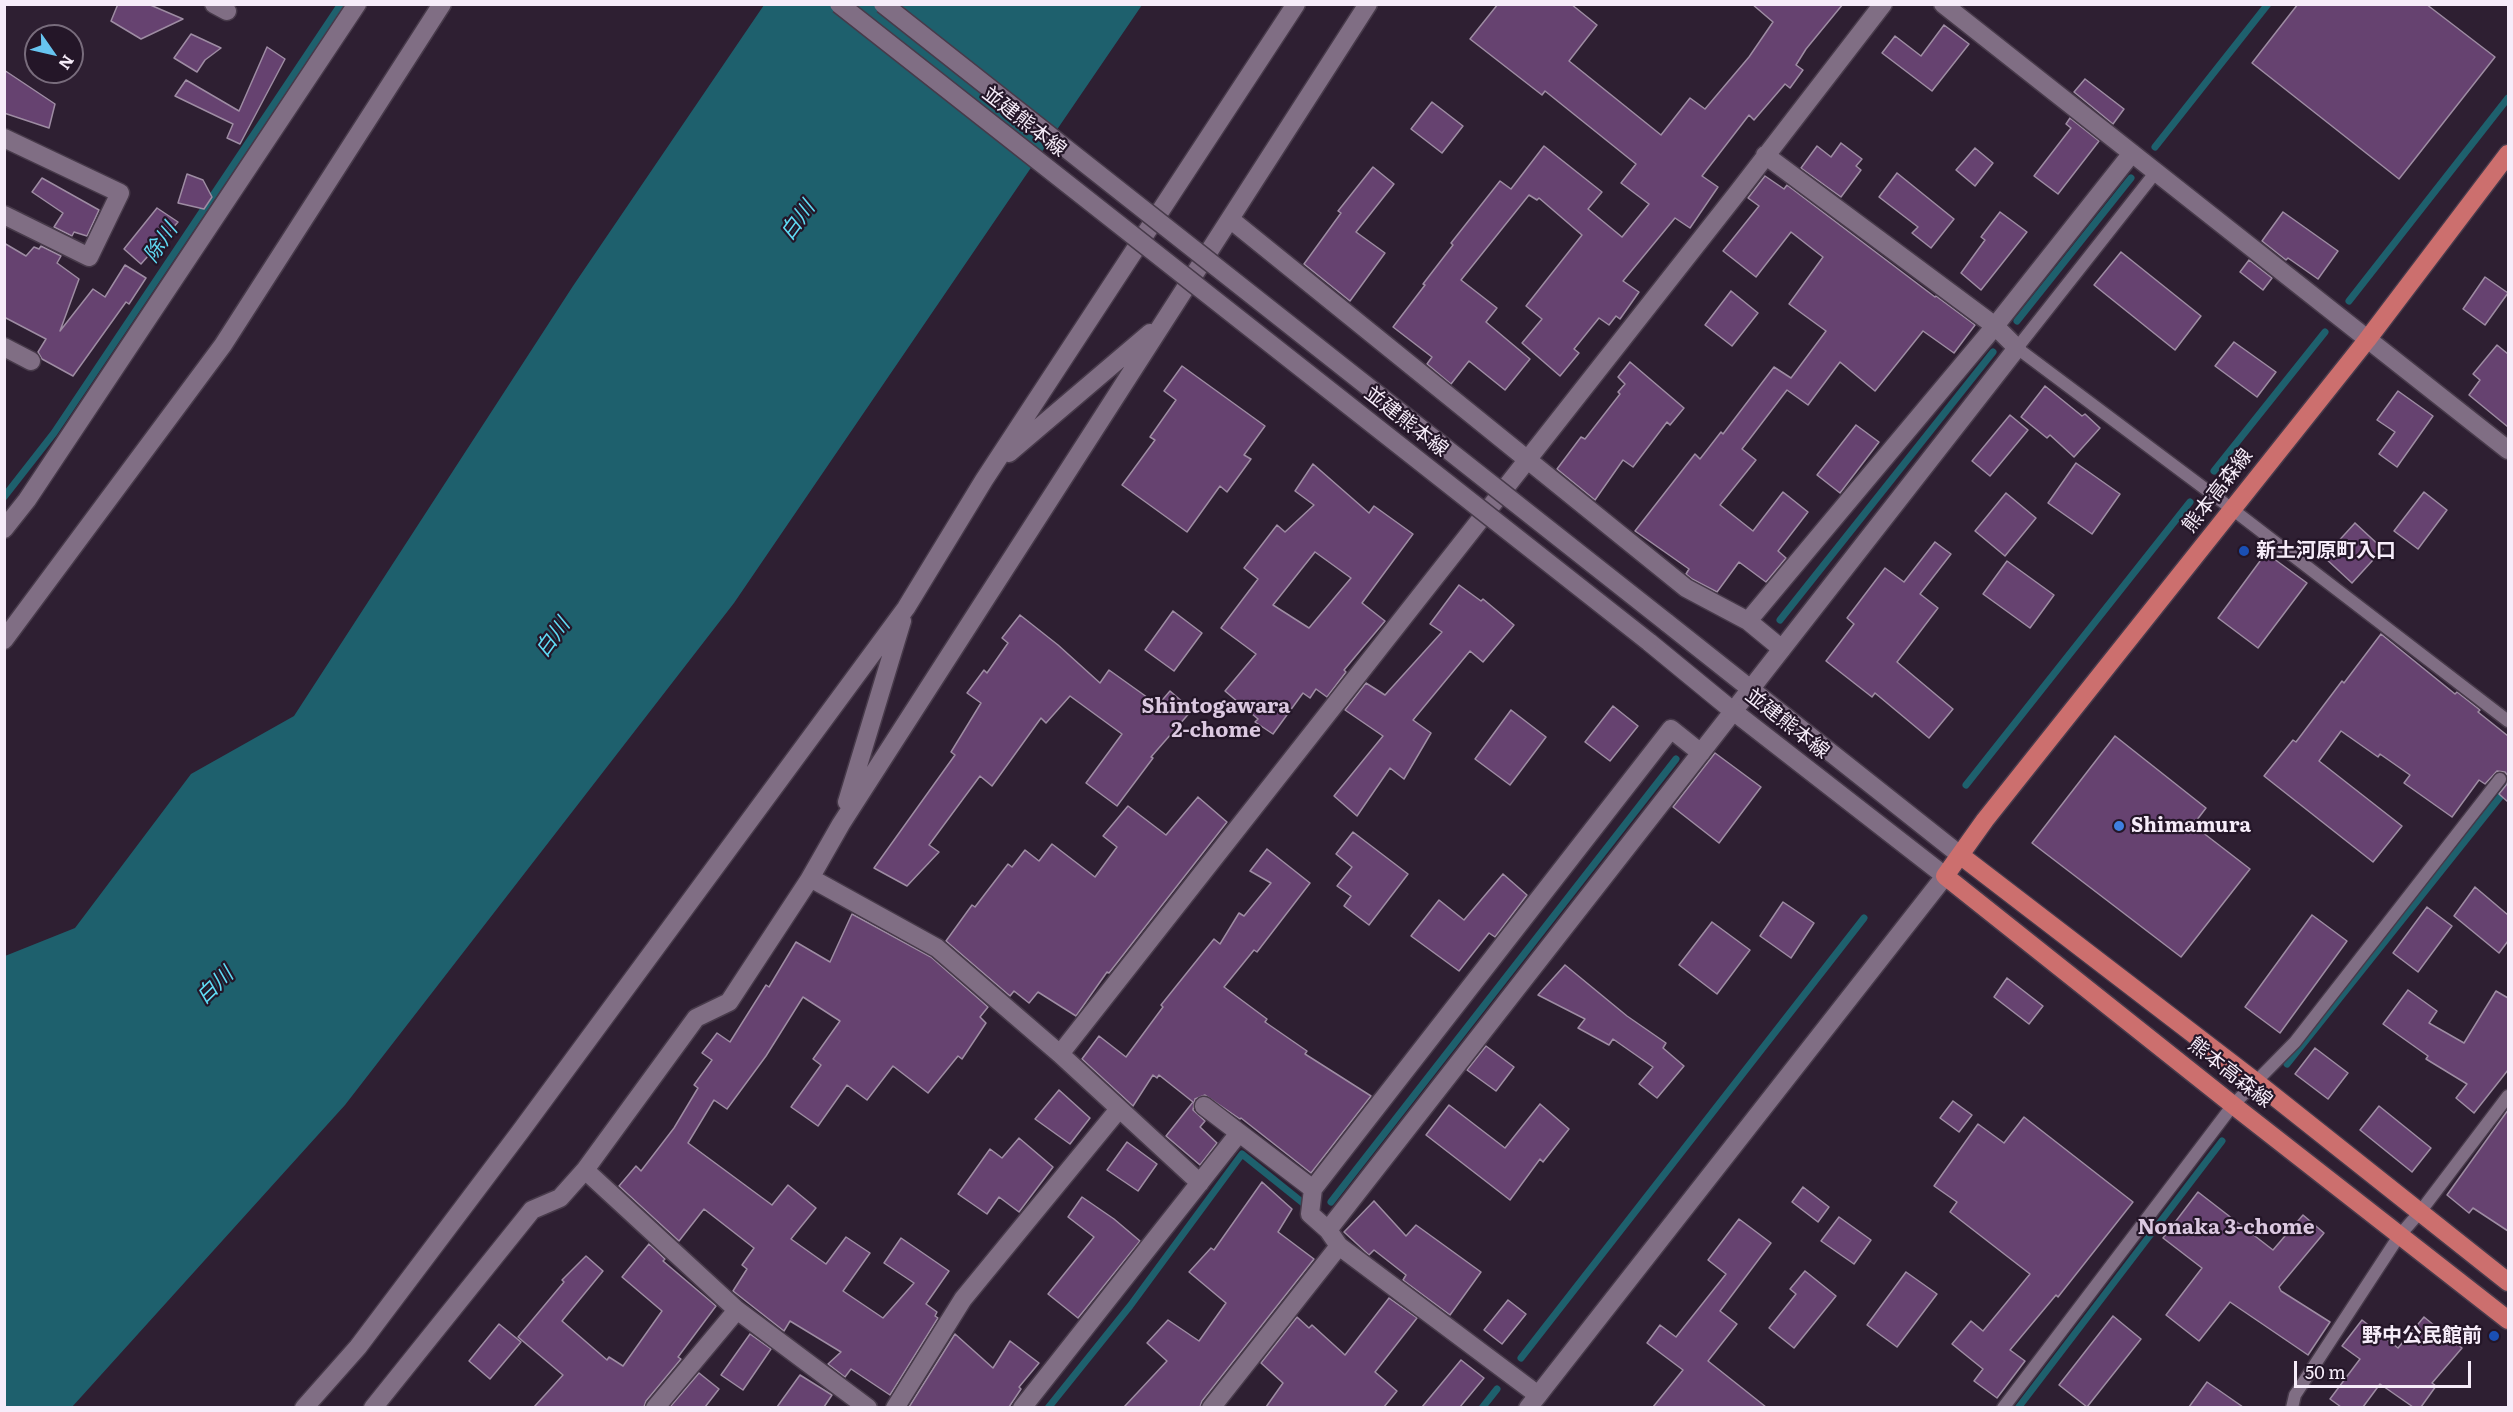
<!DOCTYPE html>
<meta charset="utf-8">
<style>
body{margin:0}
#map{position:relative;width:2513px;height:1412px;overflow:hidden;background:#2e1f32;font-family:Literata,serif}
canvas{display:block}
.frame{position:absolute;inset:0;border:6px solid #f6ecf9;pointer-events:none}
.north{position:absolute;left:24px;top:24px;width:60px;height:60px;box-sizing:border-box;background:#241628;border:2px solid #786c7c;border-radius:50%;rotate:124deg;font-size:16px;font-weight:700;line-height:24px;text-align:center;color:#f6ecf9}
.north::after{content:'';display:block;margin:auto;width:21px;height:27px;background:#67c4f0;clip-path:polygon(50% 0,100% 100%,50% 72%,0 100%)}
.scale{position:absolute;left:2294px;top:1361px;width:177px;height:27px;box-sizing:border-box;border:3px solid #f6ecf9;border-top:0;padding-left:8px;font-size:18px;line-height:21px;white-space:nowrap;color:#f6ecf9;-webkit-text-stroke:4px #241628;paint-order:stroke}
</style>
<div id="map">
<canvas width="2513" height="1412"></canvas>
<div class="frame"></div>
<div class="north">N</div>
<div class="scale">50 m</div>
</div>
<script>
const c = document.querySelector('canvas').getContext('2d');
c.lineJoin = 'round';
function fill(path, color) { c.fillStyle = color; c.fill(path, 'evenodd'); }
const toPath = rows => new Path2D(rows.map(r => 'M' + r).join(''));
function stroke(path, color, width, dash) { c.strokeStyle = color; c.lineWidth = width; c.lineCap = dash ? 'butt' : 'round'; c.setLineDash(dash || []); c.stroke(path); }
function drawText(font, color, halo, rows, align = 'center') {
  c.font = font + ' Literata,"Noto Sans JP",serif'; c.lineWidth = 4.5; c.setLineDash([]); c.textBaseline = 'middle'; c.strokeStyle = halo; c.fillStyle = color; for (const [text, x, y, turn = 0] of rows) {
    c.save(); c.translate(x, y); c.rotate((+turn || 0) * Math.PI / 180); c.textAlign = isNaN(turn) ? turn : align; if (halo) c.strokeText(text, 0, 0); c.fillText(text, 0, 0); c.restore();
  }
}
fill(toPath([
 [764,5,1142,5,734,603,345,1105,72,1407,5,1408,5,956,75,928,191,774,294,716,573,286]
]), '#1e606d');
stroke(toPath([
 [2155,147,2268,4],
 [2349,301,2508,98],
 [2017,321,2131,178],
 [2214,471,2325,332],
 [4,497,54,433,341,4],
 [1780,620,1993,352],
 [1966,785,2190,502],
 [2287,1064,2508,787],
 [1331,1202,1676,759],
 [1521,1358,1864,918],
 [1048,1408,1130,1306,1242,1154,1303,1203],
 [1482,1408,1497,1389],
 [2018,1408,2222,1141]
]), '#1e606d', 7);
const building = toPath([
 [118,4,148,4,183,19,141,39,111,21,118,4],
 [1498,4,1571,4,1597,25,1569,61,1661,135,1690,98,1705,109,1749,57,1773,22,1752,4,1843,4,1806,49,1796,65,1803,70,1790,88,1785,84,1754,120,1749,115,1702,176,1718,187,1690,228,1675,218,1623,281,1639,292,1620,319,1616,316,1609,325,1599,318,1574,349,1579,353,1560,376,1522,343,1542,319,1526,306,1582,235,1539,198,1537,200,1529,195,1461,280,1497,308,1486,322,1530,359,1505,390,1469,361,1451,384,1427,364,1432,357,1393,327,1425,285,1423,284,1453,245,1451,243,1500,181,1511,189,1544,146,1602,192,1588,209,1622,237,1649,204,1621,183,1636,164,1545,91,1542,95,1470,39,1498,4],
 [2298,4,2426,4,2495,57,2399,179,2252,63,2298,4],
 [1944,25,1969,44,1932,91,1882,53,1895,36,1921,56,1944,25],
 [191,34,221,48,205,60,197,72,174,58,191,34],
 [267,47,285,59,240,144,227,138,233,124,175,96,186,80,239,111,267,47],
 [4,70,55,104,49,128,4,113,4,70],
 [2085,79,2124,109,2113,124,2074,92,2085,79],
 [1432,102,1463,126,1442,153,1411,129,1432,102],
 [2070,118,2099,141,2058,194,2034,176,2071,128,2066,124,2070,118],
 [1841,143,1862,159,1856,166,1861,170,1841,197,1801,168,1817,146,1831,157,1841,143],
 [1975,148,1993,163,1975,186,1956,170,1975,148],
 [1373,167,1394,184,1356,232,1385,253,1350,301,1304,264,1341,213,1338,211,1373,167],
 [1897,173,1954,219,1931,248,1912,233,1918,227,1879,197,1897,173],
 [187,174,203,180,212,197,204,209,178,203,187,174],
 [1765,176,1784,189,1787,185,1935,297,1936,296,1975,325,1954,353,1923,331,1875,391,1840,362,1808,405,1787,390,1742,449,1756,460,1720,505,1753,531,1783,492,1808,512,1778,551,1786,558,1766,582,1739,562,1717,592,1692,579,1686,574,1689,569,1635,531,1695,454,1700,459,1721,432,1723,434,1774,367,1791,378,1826,331,1789,304,1823,257,1819,254,1791,232,1756,277,1723,251,1759,206,1748,198,1765,176],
 [42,178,99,210,87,236,74,232,72,236,54,227,63,213,32,192,42,178],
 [157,208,178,222,141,264,124,249,157,208],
 [2000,212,2027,232,1981,290,1961,273,1985,240,1981,237,2000,212],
 [2283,212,2338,251,2318,279,2288,258,2286,260,2262,241,2283,212],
 [4,243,26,256,34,247,39,249,41,246,61,256,57,263,79,279,60,331,93,289,105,297,125,265,146,278,129,304,126,302,73,376,42,359,38,352,46,339,4,317,4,243],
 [2121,252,2201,316,2175,350,2094,285,2121,252],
 [2249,260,2272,278,2263,290,2240,272,2249,260],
 [2485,277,2508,293,2485,325,2463,309,2485,277],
 [1731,291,1758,313,1732,346,1705,325,1731,291],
 [2234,342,2276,372,2257,397,2215,366,2234,342],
 [2497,345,2508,354,2508,427,2469,395,2480,380,2473,374,2497,345],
 [1630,362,1684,408,1670,425,1667,422,1633,467,1623,460,1595,500,1557,469,1581,437,1585,439,1620,394,1618,392,1625,384,1618,377,1630,362],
 [1182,366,1265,426,1244,455,1251,459,1227,492,1220,486,1187,532,1122,485,1155,440,1150,437,1176,400,1164,391,1182,366],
 [2045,386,2082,416,2085,414,2100,428,2074,457,2050,435,2047,438,2021,417,2045,386],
 [2398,391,2433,416,2397,467,2379,454,2395,432,2377,420,2398,391],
 [2010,415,2028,430,1990,476,1972,461,2010,415],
 [1856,425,1879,442,1840,493,1817,475,1856,425],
 [2076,463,2120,494,2092,534,2048,503,2076,463],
 [1313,464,1369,513,1374,506,1413,534,1362,603,1385,621,1344,670,1346,672,1327,697,1316,689,1310,698,1303,693,1273,734,1255,722,1258,719,1225,691,1256,654,1221,628,1258,579,1244,568,1277,525,1285,532,1314,505,1295,491,1313,464],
 [1315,552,1351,578,1309,628,1273,605,1315,552],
 [2424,492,2447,510,2418,549,2394,531,2424,492],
 [2006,493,2036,518,2005,556,1975,531,2006,493],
 [2355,523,2383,549,2352,583,2324,557,2355,523],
 [1935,542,1951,554,1920,594,1938,608,1897,662,1953,709,1929,738,1875,693,1872,697,1826,661,1854,624,1847,618,1885,568,1904,582,1935,542],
 [2266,553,2307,583,2258,648,2218,618,2266,553],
 [2007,561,2054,595,2030,628,1983,594,2007,561],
 [1459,585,1481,601,1483,599,1514,625,1483,662,1470,651,1413,720,1431,733,1404,779,1390,768,1357,816,1334,796,1383,736,1345,710,1366,683,1385,695,1442,632,1430,624,1459,585],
 [1173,611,1202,633,1174,671,1145,650,1173,611],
 [1020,615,1058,645,1100,683,1109,670,1158,705,1170,691,1192,710,1151,757,1153,758,1117,806,1086,783,1122,734,1070,696,1046,723,1041,718,992,786,980,776,929,845,939,852,907,886,874,868,955,755,951,752,981,703,967,693,984,670,987,673,1008,643,1002,638,1020,615],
 [2381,634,2455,694,2457,692,2480,710,2478,712,2508,736,2508,802,2499,794,2507,784,2508,776,2505,772,2497,771,2485,784,2479,780,2452,817,2404,783,2410,775,2380,754,2378,757,2341,731,2319,761,2402,826,2373,862,2264,776,2293,740,2296,742,2342,681,2344,683,2381,634],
 [1613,706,1638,726,1610,761,1585,742,1613,706],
 [1511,710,1546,737,1510,785,1475,759,1511,710],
 [2115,736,2206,808,2193,825,2250,869,2181,957,2032,843,2115,736],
 [1715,753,1761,787,1719,843,1673,807,1715,753],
 [1198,797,1227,822,1109,973,1107,972,1076,1016,1038,992,1029,1003,1014,991,1010,996,946,941,972,905,975,907,1008,864,1012,867,1025,850,1039,861,1052,844,1095,877,1117,847,1103,836,1128,806,1166,835,1198,797],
 [1353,832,1408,874,1369,925,1344,906,1351,896,1337,886,1352,867,1336,854,1353,832],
 [1267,849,1310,883,1257,952,1254,950,1224,987,1267,1019,1265,1022,1307,1051,1305,1054,1371,1096,1311,1173,1241,1118,1240,1119,1205,1095,1195,1099,1193,1110,1205,1121,1200,1127,1217,1143,1200,1165,1166,1136,1193,1102,1159,1075,1157,1078,1153,1075,1133,1106,1082,1059,1099,1036,1126,1057,1163,1007,1161,1005,1214,939,1220,944,1239,913,1244,916,1271,883,1250,871,1267,849],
 [1503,874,1527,895,1495,937,1489,933,1459,971,1411,936,1439,900,1464,920,1503,874],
 [2475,887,2508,915,2508,941,2499,953,2454,916,2475,887],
 [1783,902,1814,923,1791,958,1760,936,1783,902],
 [2427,907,2452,926,2418,972,2393,953,2427,907],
 [852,914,931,957,988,1007,980,1017,986,1023,962,1059,958,1056,928,1093,893,1066,867,1100,847,1085,818,1126,791,1107,821,1065,813,1059,840,1021,803,997,766,1056,727,1109,714,1100,688,1143,772,1205,788,1185,816,1208,791,1239,826,1264,846,1237,870,1253,843,1291,883,1318,914,1283,884,1263,901,1238,949,1271,926,1304,937,1312,935,1316,938,1318,890,1395,851,1369,845,1377,828,1364,841,1352,790,1321,784,1331,733,1291,747,1269,742,1265,754,1248,704,1209,679,1241,619,1186,636,1166,641,1171,674,1128,698,1088,694,1085,712,1060,702,1053,717,1033,730,1042,766,985,769,987,796,942,830,962,852,914],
 [2312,915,2347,941,2280,1033,2245,1007,2312,915],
 [1712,922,1750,950,1717,994,1679,965,1712,922],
 [1565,965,1627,1016,1666,1043,1663,1048,1684,1066,1657,1098,1639,1084,1653,1067,1613,1039,1609,1045,1578,1028,1585,1019,1538,995,1565,965],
 [2007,978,2043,1006,2029,1024,1994,997,2007,978],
 [2408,990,2437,1011,2429,1023,2464,1043,2496,991,2508,998,2508,1070,2474,1113,2456,1098,2467,1084,2426,1059,2428,1056,2383,1024,2408,990],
 [1486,1046,1514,1067,1496,1091,1467,1070,1486,1046],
 [2315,1048,2348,1073,2328,1099,2295,1074,2315,1048],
 [1059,1090,1090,1118,1070,1144,1035,1119,1059,1090],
 [1953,1101,1972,1115,1959,1132,1940,1118,1953,1101],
 [1540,1104,1569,1129,1543,1162,1540,1159,1510,1200,1426,1135,1449,1105,1505,1148,1540,1104],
 [2379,1106,2431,1148,2412,1172,2360,1130,2379,1106],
 [2508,1110,2508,1231,2473,1208,2469,1213,2447,1195,2508,1110],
 [2024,1117,2133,1202,2058,1297,2056,1295,2010,1350,2025,1361,1997,1398,1974,1381,1983,1369,1952,1344,1971,1321,1983,1331,2030,1274,1950,1212,1957,1202,1934,1186,1978,1124,2004,1143,2024,1117],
 [1019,1138,1053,1167,1019,1212,999,1197,987,1214,958,1194,990,1149,1002,1158,1019,1138],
 [1127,1142,1157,1164,1138,1191,1107,1170,1127,1142],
 [1262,1182,1292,1209,1278,1232,1314,1259,1202,1401,1200,1407,1124,1407,1167,1361,1147,1343,1168,1320,1199,1341,1226,1303,1189,1272,1211,1248,1214,1250,1262,1182],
 [1803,1187,1829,1207,1818,1222,1792,1202,1803,1187],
 [2198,1192,2273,1250,2303,1215,2324,1233,2279,1287,2281,1291,2330,1322,2308,1355,2230,1302,2199,1341,2166,1315,2202,1268,2163,1238,2198,1192],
 [1082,1197,1114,1219,1140,1241,1078,1318,1048,1294,1094,1237,1068,1217,1082,1197],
 [1374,1201,1406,1236,1416,1225,1481,1272,1450,1315,1403,1280,1406,1275,1374,1250,1369,1255,1344,1232,1374,1201],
 [1839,1217,1871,1240,1854,1264,1821,1241,1839,1217],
 [1739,1219,1771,1243,1720,1311,1737,1324,1708,1361,1766,1407,1653,1407,1683,1370,1647,1343,1660,1325,1676,1337,1726,1274,1708,1260,1739,1219],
 [649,1244,665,1259,663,1261,716,1306,678,1357,681,1359,646,1401,644,1407,534,1407,563,1375,518,1337,564,1282,562,1280,586,1256,603,1271,562,1321,607,1360,609,1357,623,1366,662,1311,622,1277,649,1244],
 [1805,1271,1836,1296,1794,1348,1769,1328,1796,1294,1790,1289,1805,1271],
 [1906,1272,1937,1294,1897,1347,1867,1325,1906,1272],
 [1389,1298,1417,1318,1375,1372,1397,1391,1384,1407,1266,1407,1283,1383,1261,1363,1297,1317,1309,1328,1312,1325,1345,1355,1389,1298],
 [1508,1300,1526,1314,1502,1344,1484,1330,1508,1300],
 [2113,1316,2141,1339,2087,1407,2059,1385,2113,1316],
 [2424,1317,2462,1348,2432,1383,2436,1386,2421,1407,2413,1407,2380,1384,2363,1407,2341,1407,2330,1399,2360,1359,2342,1346,2362,1320,2398,1348,2424,1317],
 [499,1324,521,1342,490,1379,469,1361,499,1324],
 [750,1334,771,1349,743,1390,721,1375,750,1334],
 [955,1334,993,1368,1010,1341,1039,1363,1019,1387,1021,1389,1009,1407,909,1407,955,1334],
 [1461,1360,1484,1378,1460,1407,1422,1407,1461,1360],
 [699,1373,719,1389,705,1407,670,1407,699,1373],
 [800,1375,832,1395,824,1407,777,1407,800,1375],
 [2207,1382,2243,1407,2189,1407,2207,1382]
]);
fill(building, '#664270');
stroke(building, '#9e8ca3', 1.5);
const lane = toPath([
 [2155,173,2017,348,2232,509,2508,721],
 [2003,1408,2233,1105,2295,1042,2500,779],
 [2292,1408,2295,1395,2399,1236,2420,1212,2508,1096]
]);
const street = toPath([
 [214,4,227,11],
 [1943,4,2508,450],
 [4,138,120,193,89,257,4,215],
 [1230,219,1686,588,1748,621,1782,649],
 [4,347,31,361],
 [1009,453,1150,333],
 [4,529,27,500,357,4],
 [1748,621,1995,326,2132,153],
 [4,640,223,345,442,4],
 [847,802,902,621],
 [809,880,841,824,1368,4],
 [1060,1054,1738,192,1883,4],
 [1204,1106,1313,1189,1671,729,1701,753],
 [585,1170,737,1310,868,1408],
 [1313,1189,1310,1214,1328,1230],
 [1538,1395,1339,1246,1328,1230,2017,348,1995,326,1765,155],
 [304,1408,358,1347,520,1132,906,608,984,480,1296,4],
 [373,1408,532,1210,560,1198,585,1170,696,1018,729,1002,809,880,814,880,937,948,1060,1054,1200,1183],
 [655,1408,737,1310],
 [895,1408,963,1299,1119,1109],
 [1022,1408,1239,1133],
 [1211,1408,1339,1246]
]);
const secondary = toPath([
 [1666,622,1960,855],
 [1528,1408,1945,876,1733,711,1649,642]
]);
const primary = toPath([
 [2508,154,2367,340,1985,820,1945,876,2233,1105,2508,1320],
 [1960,855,2256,1082,2508,1282]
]);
stroke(lane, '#473a4a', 15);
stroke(street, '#473a4a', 21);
stroke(secondary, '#473a4a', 21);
stroke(primary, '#473a4a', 21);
stroke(lane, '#806e84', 12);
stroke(street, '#806e84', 18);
stroke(secondary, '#806e84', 18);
stroke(primary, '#cc6f6e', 18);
const secondaryBridge = toPath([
 [839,4,1649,642],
 [883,4,1666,622]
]);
stroke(secondaryBridge, '#473a4a', 21, []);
stroke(secondaryBridge, '#806e84', 18);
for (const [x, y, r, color] of [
 [2244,551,6,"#1a4fb4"],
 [2119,826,6,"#3f7fe0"],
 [2494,1336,6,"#1a4fb4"]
]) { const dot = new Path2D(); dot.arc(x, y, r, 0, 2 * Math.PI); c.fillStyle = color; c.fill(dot); stroke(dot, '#241628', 2); }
drawText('20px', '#f6ecf9', '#241628', [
 ["並建熊本線",1024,122,38],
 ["並建熊本線",1406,422,38],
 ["熊本高森線",2218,491,-52],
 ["並建熊本線",1787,724,38],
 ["熊本高森線",2230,1073,38]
]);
drawText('bold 20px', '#f6ecf9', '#241628', [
 ["新土河原町入口",2256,551],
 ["Shimamura",2131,826],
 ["野中公民館前",2482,1336,"right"]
], 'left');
drawText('italic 21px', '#60dcf5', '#241628', [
 ["白川",798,221,-54],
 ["除川",161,243,-56],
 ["白川",553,638,-54],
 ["白川",215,986,-44]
]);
drawText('bold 21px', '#dbc8e0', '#241628', [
 ["Shintogawara",1216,707],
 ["2-chome",1216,731],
 ["Nonaka 3-chome",2226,1228]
]);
</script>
